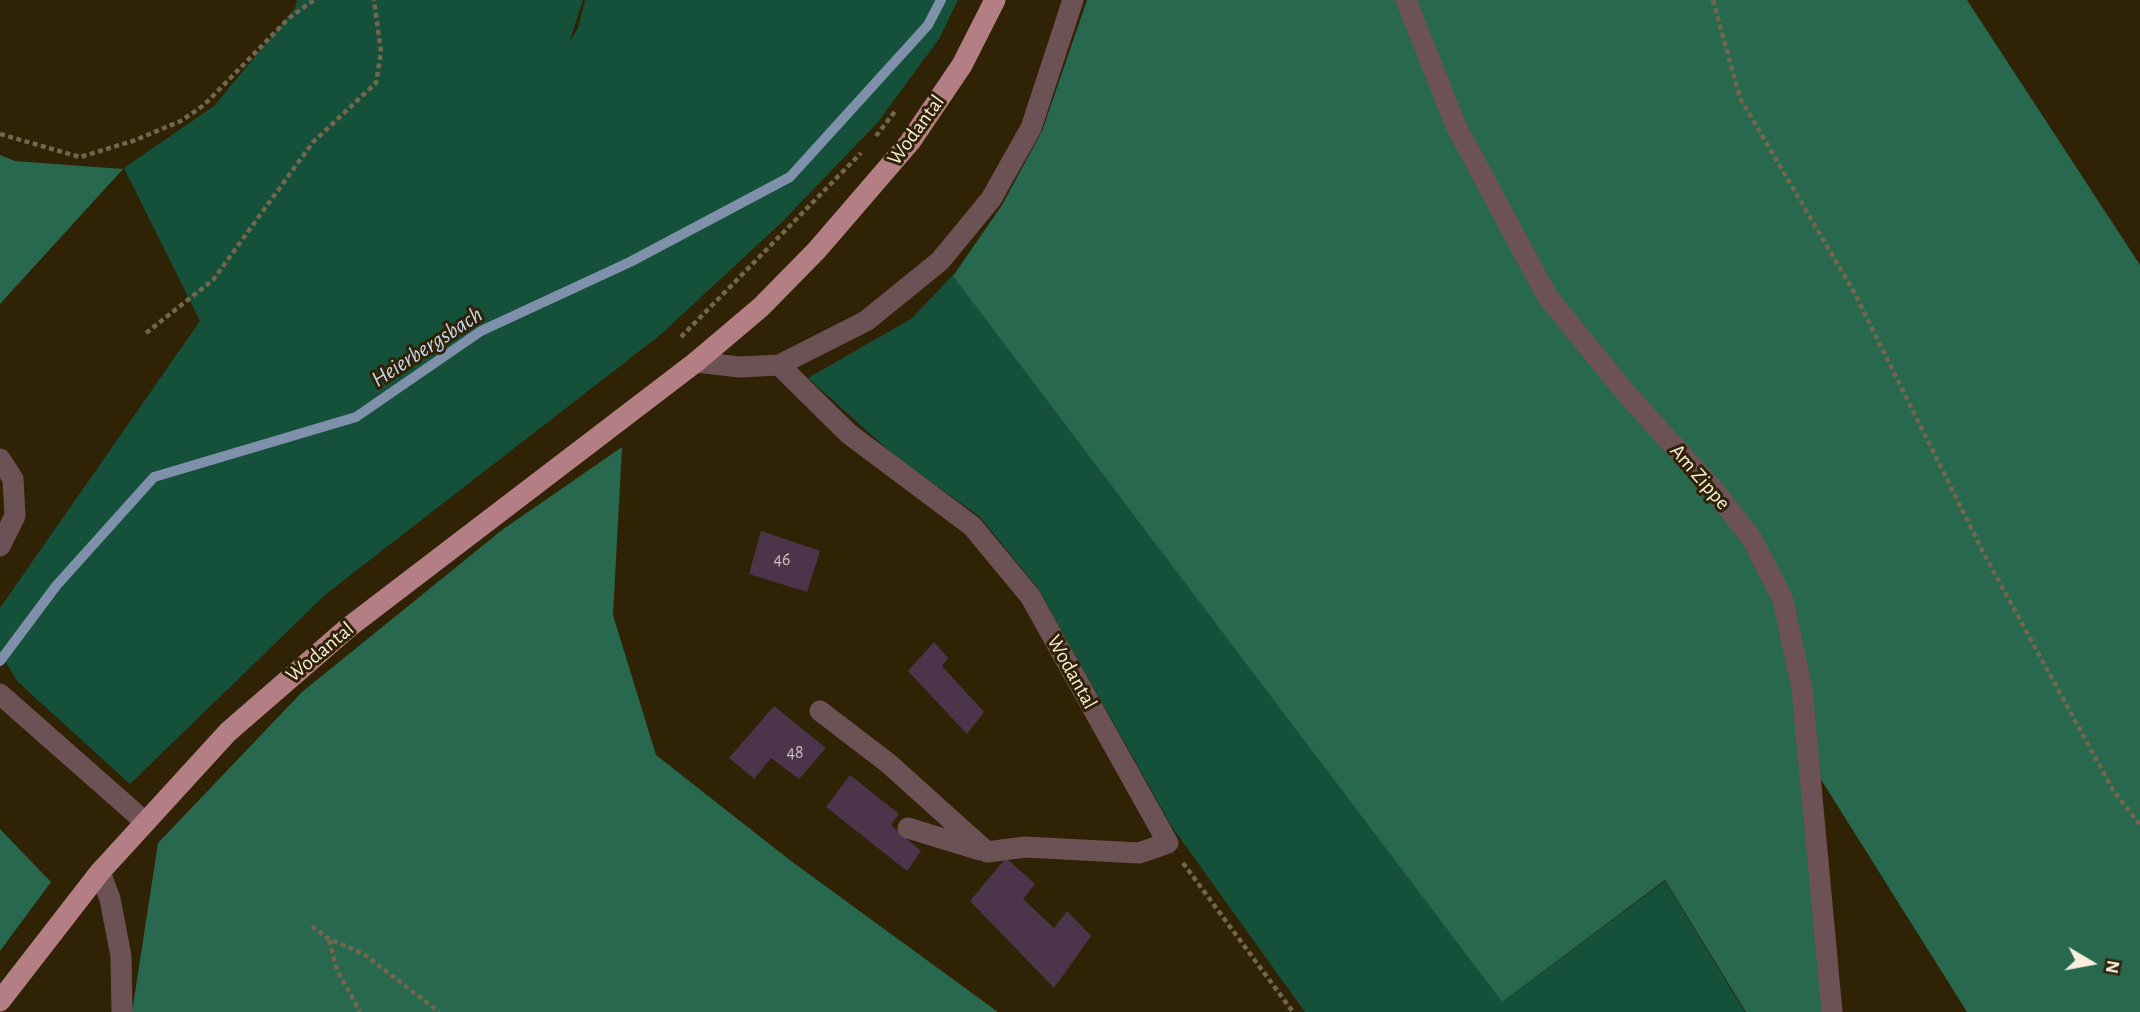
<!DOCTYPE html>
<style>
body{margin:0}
#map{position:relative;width:2140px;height:1012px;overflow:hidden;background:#302205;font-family:"Alegreya Sans",sans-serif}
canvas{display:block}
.north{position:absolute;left:2056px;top:928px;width:70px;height:70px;-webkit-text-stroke:5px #302205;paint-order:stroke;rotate:100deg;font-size:19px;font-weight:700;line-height:28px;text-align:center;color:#f7eede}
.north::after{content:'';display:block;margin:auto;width:24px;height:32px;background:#f7eede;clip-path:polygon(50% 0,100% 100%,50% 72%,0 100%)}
</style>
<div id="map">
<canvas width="2140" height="1012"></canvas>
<div class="north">N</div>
</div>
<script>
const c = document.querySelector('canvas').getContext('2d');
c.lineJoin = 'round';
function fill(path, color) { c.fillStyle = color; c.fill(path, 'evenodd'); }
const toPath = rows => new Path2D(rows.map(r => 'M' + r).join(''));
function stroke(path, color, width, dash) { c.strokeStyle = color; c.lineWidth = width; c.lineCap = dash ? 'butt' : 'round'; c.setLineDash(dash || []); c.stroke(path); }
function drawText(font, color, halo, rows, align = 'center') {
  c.font = font + ' "Alegreya Sans",sans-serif'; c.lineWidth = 6; c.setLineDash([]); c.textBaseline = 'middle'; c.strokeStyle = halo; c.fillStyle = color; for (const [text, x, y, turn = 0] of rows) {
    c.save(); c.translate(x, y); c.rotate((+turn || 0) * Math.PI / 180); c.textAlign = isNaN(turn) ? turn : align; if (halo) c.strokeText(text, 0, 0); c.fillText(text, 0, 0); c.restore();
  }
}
fill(toPath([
 [297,0,583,0,569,43,578,28,585,0,958,0,939,39,878,122,781,223,659,336,326,594,130,784,18,682,0,653,0,608,200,321,124,168,214,106,295,8],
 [953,275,1502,1002,1665,881,1745,1012,1305,1012,1172,827,1037,587,979,516,896,457,808,378,911,319]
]), '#15503b');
fill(toPath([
 [1087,0,1967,0,2140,265,2140,1012,1967,1012,1805,754,1824,1012,1746,1012,1665,880,1502,1002,953,276,1002,205,1042,131],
 [0,155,15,161,123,169,0,304],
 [622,447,613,615,656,755,791,861,998,1012,132,1012,158,843,302,692,502,530],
 [0,829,51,882,0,951]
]), '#27684f');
stroke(toPath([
 [0,661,56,586,154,477,356,417,481,331,630,262,790,177,928,25,941,0]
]), '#7f90aa', 10);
fill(toPath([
 [761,531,820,551,807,592,749,574],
 [934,642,948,658,942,666,984,712,967,734,908,671],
 [774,706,826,748,799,779,771,758,754,779,729,758],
 [850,775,899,814,891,825,921,851,907,871,826,807],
 [1006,858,1035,884,1023,899,1054,928,1067,911,1091,936,1054,988,970,901]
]), '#4c354b');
stroke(toPath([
 [1713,0,1740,98,1854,292,1983,552,2113,790,2140,825],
 [0,134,80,157,133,141,181,121,204,105,289,18,314,0],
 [876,136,896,110],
 [146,333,213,280,313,142,376,83,381,52,374,0],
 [681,337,861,153],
 [1183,863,1293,1012],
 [312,926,329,939,364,954,439,1012],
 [329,940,337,970,360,1012]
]), '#72664d', 4.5, [5, 3.5]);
stroke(toPath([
 [1406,0,1456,126,1547,296,1625,392,1713,489,1752,539,1783,600,1802,689,1832,1012],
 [696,362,740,367,779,365,866,321,940,261,991,199,1031,128,1073,0],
 [779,365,849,434,972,526,1030,596,1168,843,1139,853,1025,847,987,852,888,763,820,711],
 [0,459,13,479,15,516,0,546],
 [0,694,144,821],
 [908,828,980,850],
 [100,872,110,899,121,956,122,1012]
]), '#6c5255', 21);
stroke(toPath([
 [0,1001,100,872,228,732,349,627,696,362,761,307,817,250,910,142,962,65,995,0]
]), '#b37e84', 21);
drawText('18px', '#ccc0b9', null, [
 ["46",782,560],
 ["48",795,753]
]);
drawText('21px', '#f7eede', '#302205', [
 ["Wodantal",916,130,-54],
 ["Am Zippe",1700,477,49],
 ["Wodantal",320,652,-40],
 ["Wodantal",1072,672,61]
]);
drawText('italic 23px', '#c5d6f3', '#302205', [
 ["Heierbergsbach",427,347,-33]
]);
</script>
